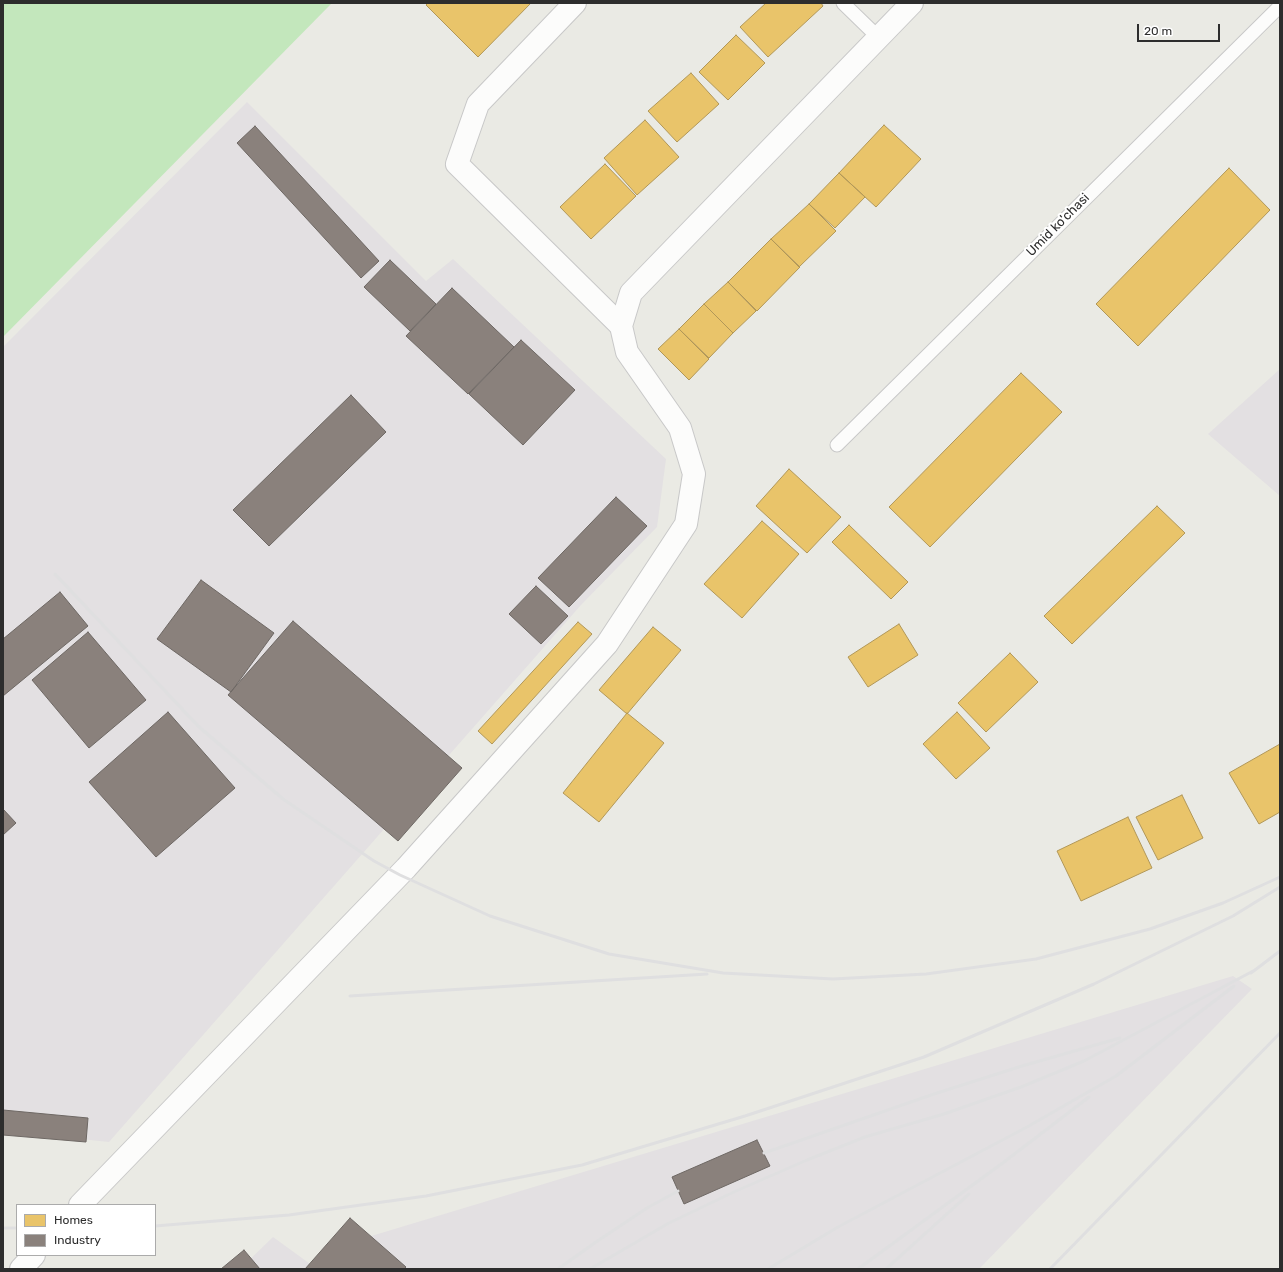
<!DOCTYPE html>
<style>
body{margin:0}
#map{position:relative;width:1283px;height:1272px;overflow:hidden;background:#eaeae4;font-family:Rubik,sans-serif}
canvas{display:block}
.frame{position:absolute;inset:0;border:4px solid #2d2d2d;pointer-events:none}
.legend{position:absolute;left:16px;top:1204px;width:140px;height:52px;box-sizing:border-box;background:#fff;border:1px solid #ababab;margin:0;padding:5px 7px;list-style:none;font-size:12px;color:#2d2d2d}
.legend li{display:flex;align-items:center;gap:8px;height:20px}
.legend b{width:20px;border:1px solid #ababab}
.scale{position:absolute;left:1137px;top:24px;width:83px;height:18px;box-sizing:border-box;border:2px solid #2d2d2d;border-top:0;padding-left:5px;font-size:12px;line-height:14px;white-space:nowrap;color:#2d2d2d;-webkit-text-stroke:3px #fff;paint-order:stroke}
</style>
<div id="map">
<canvas width="1283" height="1272"></canvas>
<div class="frame"></div>
<ul class="legend">
<li><b style="height:11px;background:#e9c46a"></b>Homes</li>
<li><b style="height:11px;background:#8a817c"></b>Industry</li>
</ul>
<div class="scale">20 m</div>
</div>
<script>
const c = document.querySelector('canvas').getContext('2d');
c.lineJoin = 'round';
function fill(path, color) { c.fillStyle = color; c.fill(path, 'evenodd'); }
const toPath = rows => new Path2D(rows.map(r => 'M' + r).join(''));
function stroke(path, color, width, dash) { c.strokeStyle = color; c.lineWidth = width; c.lineCap = dash ? 'butt' : 'round'; c.setLineDash(dash || []); c.stroke(path); }
function drawText(font, color, halo, rows, align = 'center') {
  c.font = font + ' Rubik,sans-serif'; c.lineWidth = 4; c.setLineDash([]); c.textBaseline = 'middle'; c.strokeStyle = halo; c.fillStyle = color; for (const [text, x, y, turn = 0] of rows) {
    c.save(); c.translate(x, y); c.rotate((+turn || 0) * Math.PI / 180); c.textAlign = isNaN(turn) ? turn : align; if (halo) c.strokeText(text, 0, 0); c.fillText(text, 0, 0); c.restore();
  }
}
fill(toPath([
 [247,102,426,281,453,259,666,459,657,527,581,605,109,1142,3,1131,3,347],
 [1280,369,1280,496,1208,434],
 [1233,976,1252,989,979,1269,335,1269,368,1237],
 [273,1237,317,1269,240,1269]
]), '#e3e0e2');
fill(toPath([
 [3,3,332,3,3,337]
]), '#c3e7bc');
const homes = toPath([
 [428,3,531,3,478,57,426,5,428,3],
 [766,3,821,3,823,6,768,57,740,27,766,3],
 [736,35,765,63,728,100,699,72,736,35],
 [691,73,719,104,677,142,648,111,691,73],
 [645,120,679,157,637,195,604,158,645,120],
 [884,125,921,159,876,207,839,173,884,125],
 [605,164,636,196,591,239,560,207,605,164],
 [1229,168,1270,210,1138,346,1096,304,1229,168],
 [839,173,865,197,835,228,809,204,839,173],
 [809,204,836,231,799,267,771,239,809,204],
 [771,239,800,267,757,311,728,282,771,239],
 [728,282,756,311,733,333,704,304,728,282],
 [704,304,733,333,709,358,679,329,704,304],
 [679,329,709,359,689,380,658,349,679,329],
 [1021,373,1062,412,930,547,889,507,1021,373],
 [789,469,841,517,807,553,756,506,789,469],
 [1157,506,1185,533,1072,644,1044,616,1157,506],
 [762,521,799,554,742,618,704,584,762,521],
 [849,525,908,582,891,599,832,542,849,525],
 [578,622,592,634,492,744,478,731,578,622],
 [899,624,918,655,868,687,848,657,899,624],
 [653,627,681,650,627,714,599,690,653,627],
 [1010,653,1038,682,986,732,958,703,1010,653],
 [957,712,990,748,956,779,923,744,957,712],
 [627,713,664,743,599,822,563,793,627,713],
 [1280,744,1280,812,1259,824,1229,773,1280,744],
 [1182,795,1203,838,1158,860,1136,817,1182,795],
 [1128,817,1152,868,1081,901,1057,851,1128,817]
]);
fill(homes, '#e9c46a');
stroke(homes, '#b19758', 1);
const industry = toPath([
 [255,126,379,261,361,278,237,143,255,126],
 [390,260,436,304,410,331,364,287,390,260],
 [452,288,514,347,468,394,406,336,452,288],
 [521,340,575,390,523,445,469,394,521,340],
 [351,395,386,432,269,546,233,510,351,395],
 [616,497,647,526,569,607,538,578,616,497],
 [201,580,274,633,231,692,157,639,201,580],
 [536,586,568,616,541,644,509,614,536,586],
 [60,592,88,626,3,696,3,639,60,592],
 [293,621,462,768,398,841,228,695,293,621],
 [88,632,146,700,89,748,32,680,88,632],
 [168,712,235,788,156,857,89,782,168,712],
 [3,809,16,823,3,835,3,809],
 [3,1110,88,1118,86,1142,3,1135,3,1110],
 [757,1140,770,1166,684,1204,672,1177,757,1140],
 [350,1218,406,1267,404,1269,305,1269,350,1218],
 [244,1250,260,1269,221,1269,244,1250]
]);
fill(industry, '#8a817c');
stroke(industry, '#6e6864', 1);
const lane = toPath([
 [843,3,879,38],
 [837,445,1280,6]
]);
const street = toPath([
 [575,3,478,104,457,164,621,326]
]);
const secondary = toPath([
 [80,1205,406,868,607,644,686,524,694,474,680,428,627,352,621,326,631,293,912,3],
 [21,1269,34,1255]
]);
stroke(lane, '#c8c8c8', 15);
stroke(street, '#c8c8c8', 24);
stroke(secondary, '#c8c8c8', 24);
stroke(lane, '#fcfcfb', 13);
stroke(street, '#fcfcfb', 22);
stroke(secondary, '#fcfcfb', 22);
stroke(toPath([
 [55,574,198,726,283,799,374,861,400,875,490,916,609,954,723,973,833,979,926,974,1036,959,1150,929,1223,903,1280,877],
 [1251,973,1280,951],
 [350,996,707,974],
 [764,1153,934,1094,1022,1066,1120,1038],
 [155,1226,289,1215,426,1196,582,1165,745,1116,924,1057,1094,984,1233,916,1280,887],
 [3,1228,17,1228],
 [558,1269,596,1242,647,1208,678,1191],
 [590,1269,669,1223,736,1191,807,1160,865,1137,944,1114,1021,1087,1084,1061,1255,970],
 [768,1269,838,1227,1027,1127,1116,1076,1234,986],
 [858,1269,1004,1162,1089,1097],
 [886,1269,969,1194],
 [1050,1269,1280,1033]
]), '#dfdfe0', 3);
drawText('13px', '#2d2d2d', '#fff', [
 ["Umid ko'chasi",1058,225,-45]
]);
</script>
